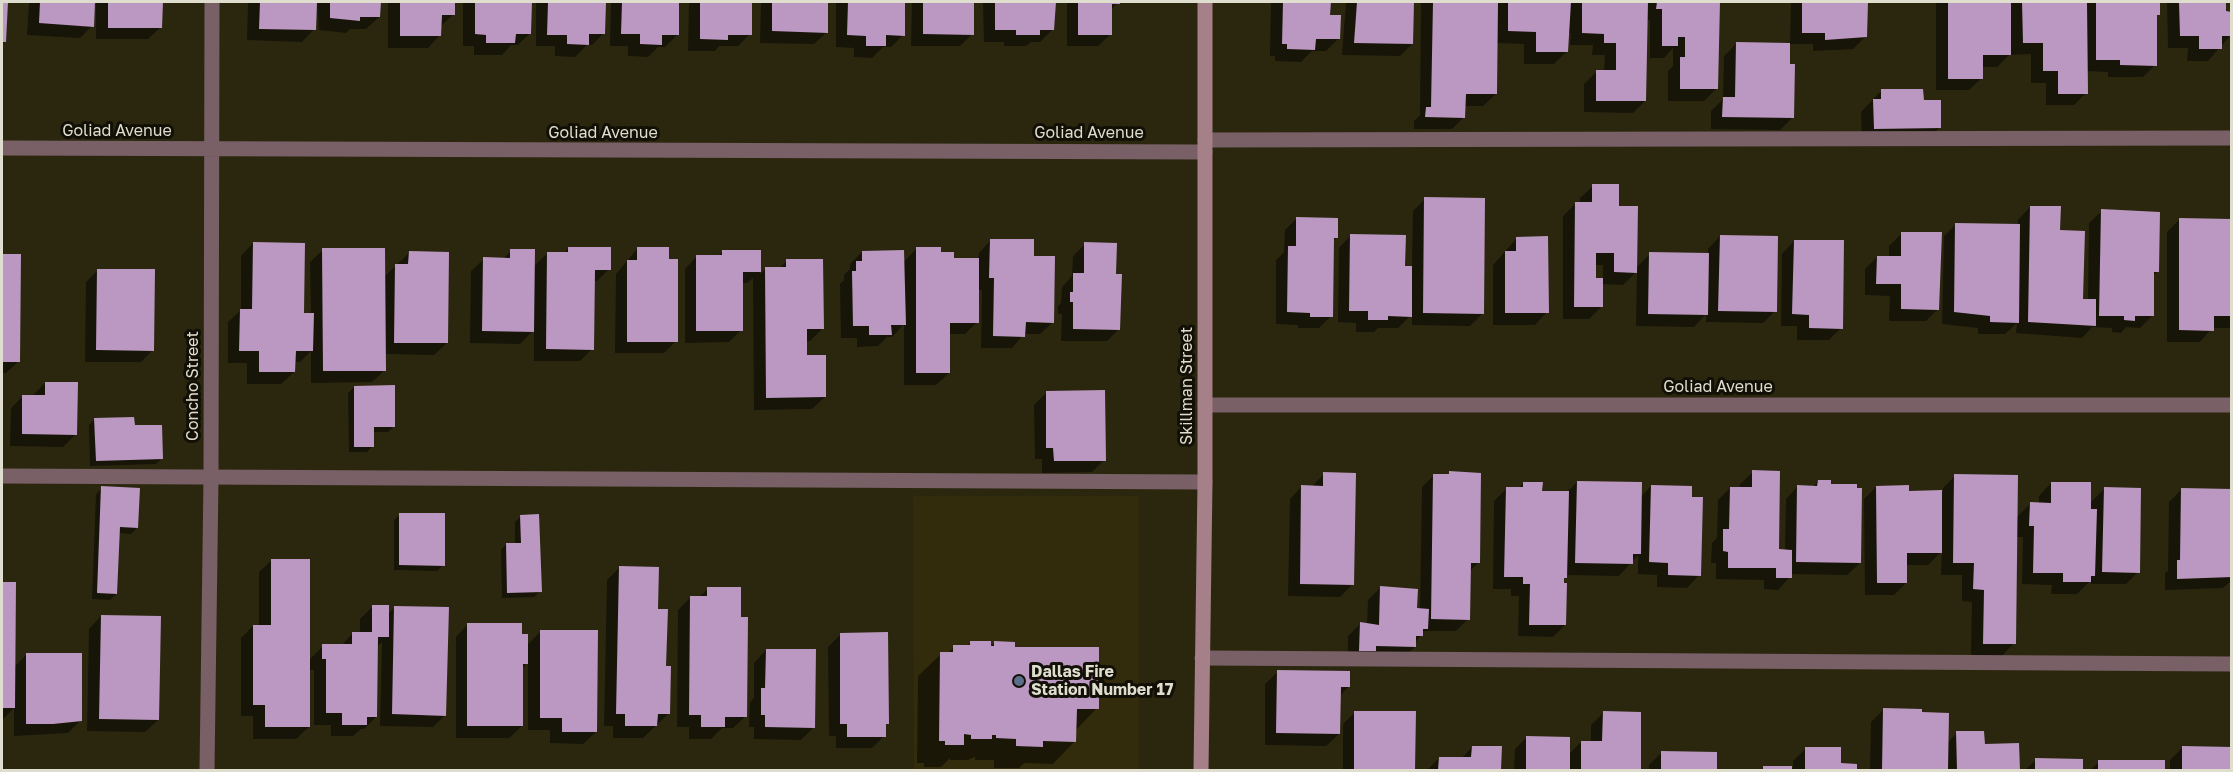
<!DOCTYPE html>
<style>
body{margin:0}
#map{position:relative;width:2233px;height:772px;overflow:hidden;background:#2b270f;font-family:"Golos Text",sans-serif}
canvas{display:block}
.frame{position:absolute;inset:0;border:3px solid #dfddce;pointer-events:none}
</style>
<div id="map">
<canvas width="2233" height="772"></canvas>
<div class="frame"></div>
</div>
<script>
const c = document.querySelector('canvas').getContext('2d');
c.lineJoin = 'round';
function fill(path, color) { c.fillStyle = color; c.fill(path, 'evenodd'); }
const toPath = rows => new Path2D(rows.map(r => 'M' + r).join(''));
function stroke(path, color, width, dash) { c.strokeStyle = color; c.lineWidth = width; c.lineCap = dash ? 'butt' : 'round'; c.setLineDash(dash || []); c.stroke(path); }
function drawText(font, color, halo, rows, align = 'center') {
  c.font = font + ' "Golos Text",sans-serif'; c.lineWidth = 6; c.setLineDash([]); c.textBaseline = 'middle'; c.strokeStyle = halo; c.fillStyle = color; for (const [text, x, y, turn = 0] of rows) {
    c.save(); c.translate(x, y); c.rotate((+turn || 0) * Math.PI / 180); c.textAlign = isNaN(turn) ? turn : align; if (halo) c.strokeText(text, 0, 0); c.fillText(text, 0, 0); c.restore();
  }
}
fill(toPath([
 [913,496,1139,496,1139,770,914,770]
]), '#322c0c');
fill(toPath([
 [2,2,6,2,5,41,2,45],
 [29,2,161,2,161,27,148,39,96,39,96,3,94,3,92,26,80,38,27,35],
 [248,2,379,2,379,17,366,29,350,29,346,33,319,30,317,3,315,3,314,29,302,42,247,40],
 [388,2,454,2,454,14,441,26,440,35,428,48,388,48],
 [463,2,530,2,530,33,518,45,511,45,502,55,474,55,474,46,463,46],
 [536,2,604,2,604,33,592,45,587,45,575,57,555,56,555,46,536,46],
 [611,2,678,2,677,35,665,47,658,47,648,57,628,56,628,46,610,46],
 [689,2,751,2,750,34,738,46,719,46,715,51,688,51],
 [761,2,827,2,827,32,814,44,760,43],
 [836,2,904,2,903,35,891,47,883,47,872,58,854,57,854,48,836,47],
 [912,2,972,2,972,34,960,46,911,46],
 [983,2,1054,2,1052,30,1040,42,1031,42,1026,46,1004,46,1004,42,984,42],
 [1067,2,1118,2,1110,11,1111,34,1098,46,1067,46],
 [1271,2,1329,2,1329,17,1339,38,1326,51,1312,51,1301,62,1275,61,1275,56,1270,56],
 [1346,2,1413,2,1412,44,1400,56,1342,55],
 [1421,2,1719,2,1716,89,1704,101,1668,101,1668,71,1673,66,1673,48,1664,58,1650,58,1650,20,1646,20,1645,101,1633,113,1584,112,1584,84,1597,71,1604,72,1605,55,1592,55,1593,45,1570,45,1571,33,1568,33,1567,51,1554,64,1524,64,1524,44,1496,43,1496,94,1483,106,1464,106,1464,117,1452,129,1414,129,1414,121,1420,115],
 [1791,2,1849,2,1866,36,1853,49,1813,51,1813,44,1790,44],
 [1936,2,2159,2,2159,14,2155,17,2155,65,2143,77,2108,77,2108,72,2086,71,2086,93,2074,105,2046,105,2046,83,2031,83,2031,54,2009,55,1997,67,1982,67,1982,78,1969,90,1936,90],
 [2167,2,2225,2,2225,13,2230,36,2208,61,2187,61,2188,48,2168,48],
 [1736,44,1793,117,1780,130,1711,129,1711,111,1723,99,1724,56],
 [1881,91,1922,102,1940,127,1927,140,1862,141,1861,112],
 [1593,186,1618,207,1636,268,1650,254,1708,255,1708,249,1720,236,1775,311,1763,323,1706,322,1706,314,1694,327,1636,326,1637,271,1623,285,1601,284,1601,307,1589,319,1563,319,1563,216,1576,203,1580,204,1580,198],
 [1594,265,1603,265,1603,280,1594,280],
 [1425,199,1483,313,1470,326,1412,325,1412,314,1398,328,1378,328,1374,332,1356,332,1356,323,1338,322,1339,248,1351,235,1403,267,1412,268,1413,211],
 [2030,207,2059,232,2082,300,2088,300,2089,223,2102,211,2158,271,2153,276,2152,316,2140,328,2126,327,2121,333,2112,332,2112,328,2092,327,2082,338,2016,333,2017,323,2005,334,1978,334,1978,328,1942,324,1944,236,1956,224,2018,225,2018,220],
 [1297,218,1336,238,1333,241,1331,316,1319,328,1298,328,1298,325,1276,324,1276,260,1284,252,1285,230],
 [2179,220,2232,221,2232,326,2229,328,2212,328,2200,342,2167,342,2167,232],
 [1902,233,1938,309,1926,321,1889,321,1890,296,1865,295,1865,269,1877,257,1889,257,1889,246],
 [1517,238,1547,312,1535,325,1493,325,1493,265],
 [991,240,1032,257,1053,322,1040,334,1024,334,1012,348,981,348,982,290,977,290,977,322,965,334,949,334,949,373,936,385,904,385,904,324,892,337,887,337,878,346,857,347,857,338,841,338,840,284,844,280,844,275,850,269,850,264,862,252,903,263,917,248,953,259,978,259,979,253],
 [1794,241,1841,328,1829,340,1797,340,1797,326,1781,326,1782,254],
 [253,243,302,314,311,315,310,262,323,250,384,277,409,253,447,343,434,355,385,354,385,370,372,382,311,383,311,351,300,362,294,362,294,372,281,384,247,384,247,363,228,363,228,322,241,310,241,256],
 [1085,244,1115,275,1119,329,1107,341,1061,341,1062,314,1058,314,1058,306,1061,303,1062,287,1072,276,1073,256],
 [568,248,609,269,597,281,593,281,592,349,580,361,534,361,534,330,520,344,470,343,471,271,484,259,503,259,511,251,533,267,548,253,563,254],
 [637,249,676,341,664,353,615,353,616,274],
 [723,251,760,251,760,274,766,268,779,268,787,261,822,329,810,341,806,341,806,357,825,397,812,409,754,410,753,278,747,283,741,283,741,330,729,342,685,343,685,269,697,256,718,256],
 [2,255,19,255,19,361,6,373,2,373],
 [98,270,153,350,141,362,85,362,86,282],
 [45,383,75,435,63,447,10,446,11,408,23,396,32,396],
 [354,387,394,426,388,432,373,432,373,446,367,452,349,452,348,393],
 [1047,392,1104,460,1092,472,1042,473,1042,459,1035,459,1034,405],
 [95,419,133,427,162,458,156,464,90,466,89,425],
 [1753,472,1777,551,1785,551,1786,499,1798,486,1813,487,1818,481,1860,563,1847,575,1790,574,1790,577,1778,590,1764,589,1764,580,1716,579,1716,563,1711,563,1712,543,1717,538,1718,500,1730,488,1740,488,1740,484],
 [1324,474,1353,584,1340,597,1288,596,1290,499,1302,486,1311,487],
 [1434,475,1478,563,1469,572,1468,619,1456,631,1424,631,1415,643,1415,647,1402,659,1348,662,1348,636,1360,624,1367,625,1368,600,1380,588,1416,610,1420,610,1422,487],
 [1955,476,2016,518,2030,504,2039,504,2039,496,2051,483,2089,504,2104,489,2138,572,2126,584,2091,584,2091,580,2077,594,2051,594,2052,585,2022,584,2023,537,2016,537,2014,643,2002,656,1971,655,1972,602,1962,601,1962,575,1941,575,1942,551,1928,565,1906,565,1906,583,1894,595,1865,595,1864,499,1876,487,1908,492,1943,492,1943,488],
 [1577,482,1640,498,1651,486,1699,575,1687,588,1657,587,1657,575,1638,574,1638,555,1619,576,1566,575,1563,581,1565,625,1553,637,1518,636,1519,596,1511,596,1511,589,1493,589,1494,501,1506,489,1518,489,1523,483,1541,493,1566,493],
 [102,488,137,528,131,534,118,533,116,594,110,600,92,599,96,494],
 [2182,489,2232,490,2232,580,2223,588,2165,590,2165,573,2168,571,2169,502],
 [400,514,443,565,437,571,394,570,394,520],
 [521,516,540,591,534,597,502,598,501,550,506,544,515,544,515,522],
 [272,560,309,660,323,646,341,646,352,634,360,634,360,619,372,607,387,615,395,607,445,715,433,727,380,726,382,642,376,647,376,717,364,729,361,729,353,736,331,736,331,725,314,725,314,670,309,670,309,727,296,739,253,739,253,716,241,716,241,638,253,626,259,626,259,572],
 [619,568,656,610,665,667,668,714,643,738,613,738,613,726,604,726,607,580],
 [2,584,14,584,14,667,26,655,81,720,68,733,14,736,14,708,2,720],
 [708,589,746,716,733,728,722,728,711,739,689,739,689,727,677,727,678,610,690,598,698,598],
 [101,616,158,720,145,732,87,731,89,629],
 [468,624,521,636,527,645,540,632,596,732,583,744,550,743,550,730,528,730,528,662,522,669,522,726,509,738,456,738,456,637],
 [841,634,887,724,884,727,884,736,872,748,836,748,836,736,829,736,828,647],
 [971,642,989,648,994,643,1013,649,1097,708,1075,731,1075,741,1053,764,1024,763,1019,768,994,768,994,760,975,760,975,757,968,760,950,760,950,758,941,767,924,767,924,763,917,763,918,676,941,654,947,654,954,647,966,647],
 [766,650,814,727,801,740,754,739,754,727,749,727,750,702,754,698,754,663],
 [1278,672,1349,686,1340,696,1339,734,1326,746,1265,745,1265,684],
 [1883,710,1921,714,1947,743,1957,733,1983,746,2018,745,2019,770,1870,770,1871,722],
 [1355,712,1414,713,1414,770,1343,770,1343,724],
 [1603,713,1639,713,1639,770,1514,770,1515,749,1527,737,1568,755,1581,742,1591,742,1591,725],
 [1472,747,1500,747,1500,770,1427,770,1439,758,1461,759],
 [2183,747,2232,748,2232,770,2170,770,2170,760],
 [1806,748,1839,765,1855,765,1855,770,1761,770,1764,767,1793,768,1793,761],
 [1661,753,1715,753,1715,770,1649,770,1649,765],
 [2036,760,2082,760,2081,770,2025,770],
 [2163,761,2163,770,2090,770,2099,762]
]), '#0007');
fill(toPath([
 [2,2,8,2,6,42,2,42],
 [40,2,95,2,94,27,39,23],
 [108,2,163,2,162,28,108,28],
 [260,2,317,2,316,30,259,29],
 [330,2,381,2,380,17,360,17,360,21,330,18],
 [400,2,455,2,455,15,442,15,441,36,400,36],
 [475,2,532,2,531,34,516,34,515,43,486,43,486,35,475,34],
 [548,2,606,2,605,34,589,34,589,45,567,44,567,35,547,35],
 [622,2,679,2,679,35,662,35,662,45,640,44,640,34,621,34],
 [700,2,752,2,752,35,728,35,728,40,700,39],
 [772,2,828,2,828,33,772,31],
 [848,2,905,2,905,36,886,35,886,46,866,46,866,36,847,35],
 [923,2,974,2,974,35,923,34],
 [995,2,1056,2,1054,30,1040,30,1040,35,1016,35,1016,30,995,30],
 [1078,2,1120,2,1120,4,1112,4,1112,35,1078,35],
 [1283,2,1331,2,1330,15,1341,15,1340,39,1316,39,1315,50,1287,49,1287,44,1282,44],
 [1357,2,1414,2,1413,44,1354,43],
 [1433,2,1498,2,1497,94,1466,94,1465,118,1425,117,1426,107,1431,107],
 [1508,2,1571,2,1568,52,1536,52,1536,32,1508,31],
 [1582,2,1648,2,1646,101,1596,101,1596,70,1616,70,1616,43,1604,43,1604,34,1582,33],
 [1657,2,1720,2,1718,89,1680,89,1680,57,1685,57,1685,37,1678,37,1678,46,1662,46,1662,9,1656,9],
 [1802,2,1868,2,1867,37,1825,40,1825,33,1802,33],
 [1948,2,2011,2,2011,55,1983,55,1983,79,1948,79],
 [2022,2,2087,2,2088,94,2058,94,2058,71,2043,71,2043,43,2023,43],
 [2096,2,2160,2,2160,15,2157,15,2157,66,2120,65,2120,60,2096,60],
 [2179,2,2226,2,2226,11,2232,12,2231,36,2222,36,2222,49,2199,49,2199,36,2180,36],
 [1736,42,1790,43,1790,64,1795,64,1794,118,1722,117,1723,97,1735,97],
 [1881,89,1923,89,1924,100,1941,100,1941,128,1874,129,1873,99,1881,99],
 [1592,184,1619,184,1619,206,1638,206,1637,273,1614,272,1614,253,1596,253,1596,278,1603,278,1603,307,1574,307,1575,202,1592,202],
 [1424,197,1485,198,1484,314,1423,313],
 [2030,206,2061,206,2060,230,2085,231,2083,299,2096,299,2096,326,2028,322],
 [2101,209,2160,212,2159,272,2154,272,2154,316,2135,316,2135,321,2124,320,2124,316,2099,316],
 [1296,217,1338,218,1338,238,1334,238,1333,317,1310,317,1310,313,1287,312,1288,246,1296,246],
 [2179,218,2232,219,2232,316,2214,316,2214,331,2179,330],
 [1955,223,2020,224,2019,323,1990,322,1990,316,1954,312],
 [1901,232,1942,232,1939,310,1901,309,1901,284,1876,284,1877,256,1901,256],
 [1350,234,1406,235,1405,266,1412,266,1412,317,1388,316,1388,320,1368,320,1368,311,1349,311],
 [1720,235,1778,236,1777,312,1718,311],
 [1548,236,1549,313,1505,313,1505,251,1516,251,1516,237],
 [990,239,1034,239,1034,256,1055,256,1054,323,1026,322,1025,337,993,336,994,278,989,278],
 [1794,240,1844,240,1843,329,1809,328,1809,315,1792,314],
 [253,242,305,243,304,313,314,313,313,351,296,351,295,372,259,372,259,351,239,351,240,309,252,309],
 [1084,242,1117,243,1116,274,1122,274,1120,330,1073,329,1073,302,1070,302,1070,292,1073,292,1073,273,1084,273],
 [568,247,611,247,611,270,595,270,594,350,546,349,547,252,568,252],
 [637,247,669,247,669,259,678,259,678,342,627,342,627,260,637,260],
 [916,247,941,247,941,252,954,252,954,258,979,258,979,323,950,323,950,373,916,373],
 [322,248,385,248,386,371,323,371],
 [510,249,535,249,534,332,482,331,483,257,510,258],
 [722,250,761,250,761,272,743,272,743,331,696,331,696,255,722,255],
 [904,250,906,325,891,325,892,335,869,335,869,326,853,326,852,271,856,271,856,261,862,261,862,251],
 [409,251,449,252,448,343,394,343,395,264,408,264],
 [1649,252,1709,253,1708,315,1648,314],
 [2,254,21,254,20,362,2,362],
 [786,259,823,259,824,329,807,329,807,355,826,355,826,397,766,398,765,267,786,267],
 [97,269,155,269,154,351,96,350],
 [45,382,78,382,77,435,22,434,22,395,45,395],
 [395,385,395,427,374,427,374,447,354,447,354,386],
 [1105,390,1106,461,1054,461,1053,448,1046,448,1046,391],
 [134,417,135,425,162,425,163,459,96,461,94,418],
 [1752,470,1780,471,1779,549,1792,550,1792,578,1776,578,1776,568,1728,568,1728,552,1723,551,1723,529,1729,529,1730,487,1752,487],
 [1449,471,1481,473,1480,563,1471,563,1470,620,1431,619,1433,474,1449,474],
 [1323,472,1356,473,1354,585,1300,584,1301,485,1323,486],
 [1954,474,2018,475,2016,644,1983,644,1984,590,1973,589,1974,563,1953,563],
 [1818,480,1831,480,1831,484,1857,484,1857,488,1862,488,1861,563,1796,562,1797,485,1817,486],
 [1577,481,1642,482,1641,554,1633,554,1633,564,1575,563],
 [1523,482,1543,482,1542,491,1569,491,1567,578,1564,578,1564,583,1567,583,1566,625,1529,625,1530,584,1523,584,1523,577,1504,577,1506,487,1523,487],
 [2051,482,2091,482,2091,509,2097,509,2095,576,2091,576,2091,582,2063,582,2063,573,2033,573,2034,526,2029,526,2030,502,2051,503],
 [1651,485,1692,486,1692,497,1703,497,1701,576,1668,575,1668,563,1649,562],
 [1909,485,1909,491,1942,490,1942,553,1907,553,1907,583,1877,583,1876,486],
 [101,486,140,488,138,528,120,527,117,594,97,593],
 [2104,487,2141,488,2140,573,2102,572],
 [2181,488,2232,489,2232,577,2177,579,2177,560,2180,560],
 [399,513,445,513,445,566,399,565],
 [539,514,542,592,507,593,506,543,521,543,520,515],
 [271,559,310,559,310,727,265,727,265,705,253,705,253,625,271,625],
 [619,566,659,567,658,609,668,609,666,666,671,666,670,714,658,714,657,726,625,726,625,714,616,714],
 [2,582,16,582,15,708,2,708],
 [1380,586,1418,589,1417,608,1429,609,1428,629,1423,629,1423,636,1416,636,1416,647,1376,646,1376,651,1359,651,1360,622,1379,625],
 [707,587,741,587,741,617,748,617,747,717,725,717,725,727,701,727,701,715,689,715,690,596,707,596],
 [372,605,389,605,389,637,378,637,377,717,367,717,367,725,342,725,342,713,326,713,326,659,322,659,322,644,352,644,352,632,372,632],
 [394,606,449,607,446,716,392,714],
 [101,615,161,616,159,720,99,719],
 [467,623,522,623,522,634,528,634,528,664,523,664,523,726,467,726],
 [540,630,598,630,597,732,562,732,562,718,540,718],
 [888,632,889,724,886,724,886,737,847,737,847,724,840,724,840,633],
 [970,641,991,641,991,646,994,646,994,641,1015,642,1015,647,1099,647,1099,709,1077,709,1076,742,1043,741,1043,747,1016,746,1016,739,996,738,996,735,992,735,992,739,971,739,971,735,964,734,964,745,945,745,945,741,939,741,940,652,953,652,953,645,970,645],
 [766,649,816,649,815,728,765,727,765,715,761,715,761,688,765,688],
 [26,653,82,653,82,721,53,724,26,724],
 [1277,670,1350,671,1350,687,1341,687,1340,734,1276,733],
 [1883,708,1922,709,1922,712,1949,713,1948,770,1882,770],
 [1354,711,1416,711,1415,770,1354,770],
 [1603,711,1641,712,1641,770,1581,770,1581,741,1602,741],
 [1956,731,1984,731,1985,744,2019,743,2020,770,1957,770],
 [1526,736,1570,737,1570,770,1526,770],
 [1472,746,1502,746,1501,770,1438,770,1439,757,1471,757],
 [2182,746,2232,747,2232,770,2182,770],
 [1805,747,1841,747,1841,763,1857,764,1857,770,1805,770],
 [1661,751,1717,752,1717,770,1661,770],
 [2035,758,2083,759,2083,770,2035,770],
 [2098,760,2165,760,2165,770,2098,770],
 [1763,766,1792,766,1792,770,1763,770]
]), '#bb98c1');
stroke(toPath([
 [1205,140,2232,138],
 [2,476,1205,482],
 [1202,658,2232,664]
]), '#786066', 15);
stroke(toPath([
 [2,148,1205,152],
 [1205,405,2232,405],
 [207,770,211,478,212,2]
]), '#786066', 15);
stroke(toPath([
 [1201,770,1205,482,1205,2]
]), '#a68089', 15);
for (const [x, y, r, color] of [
 [1019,681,6,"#5c6f8a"]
]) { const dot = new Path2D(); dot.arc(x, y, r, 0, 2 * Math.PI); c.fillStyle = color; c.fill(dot); stroke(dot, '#121006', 2); }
drawText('16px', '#dfddce', '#121006', [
 ["Goliad Avenue",117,131],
 ["Goliad Avenue",603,133],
 ["Goliad Avenue",1089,133],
 ["Concho Street",193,386,-90],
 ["Skillman Street",1187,386,-90],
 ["Goliad Avenue",1718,387]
]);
drawText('bold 16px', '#dfddce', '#121006', [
 ["Dallas Fire",1031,672],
 ["Station Number 17",1031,690]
], 'left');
</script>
